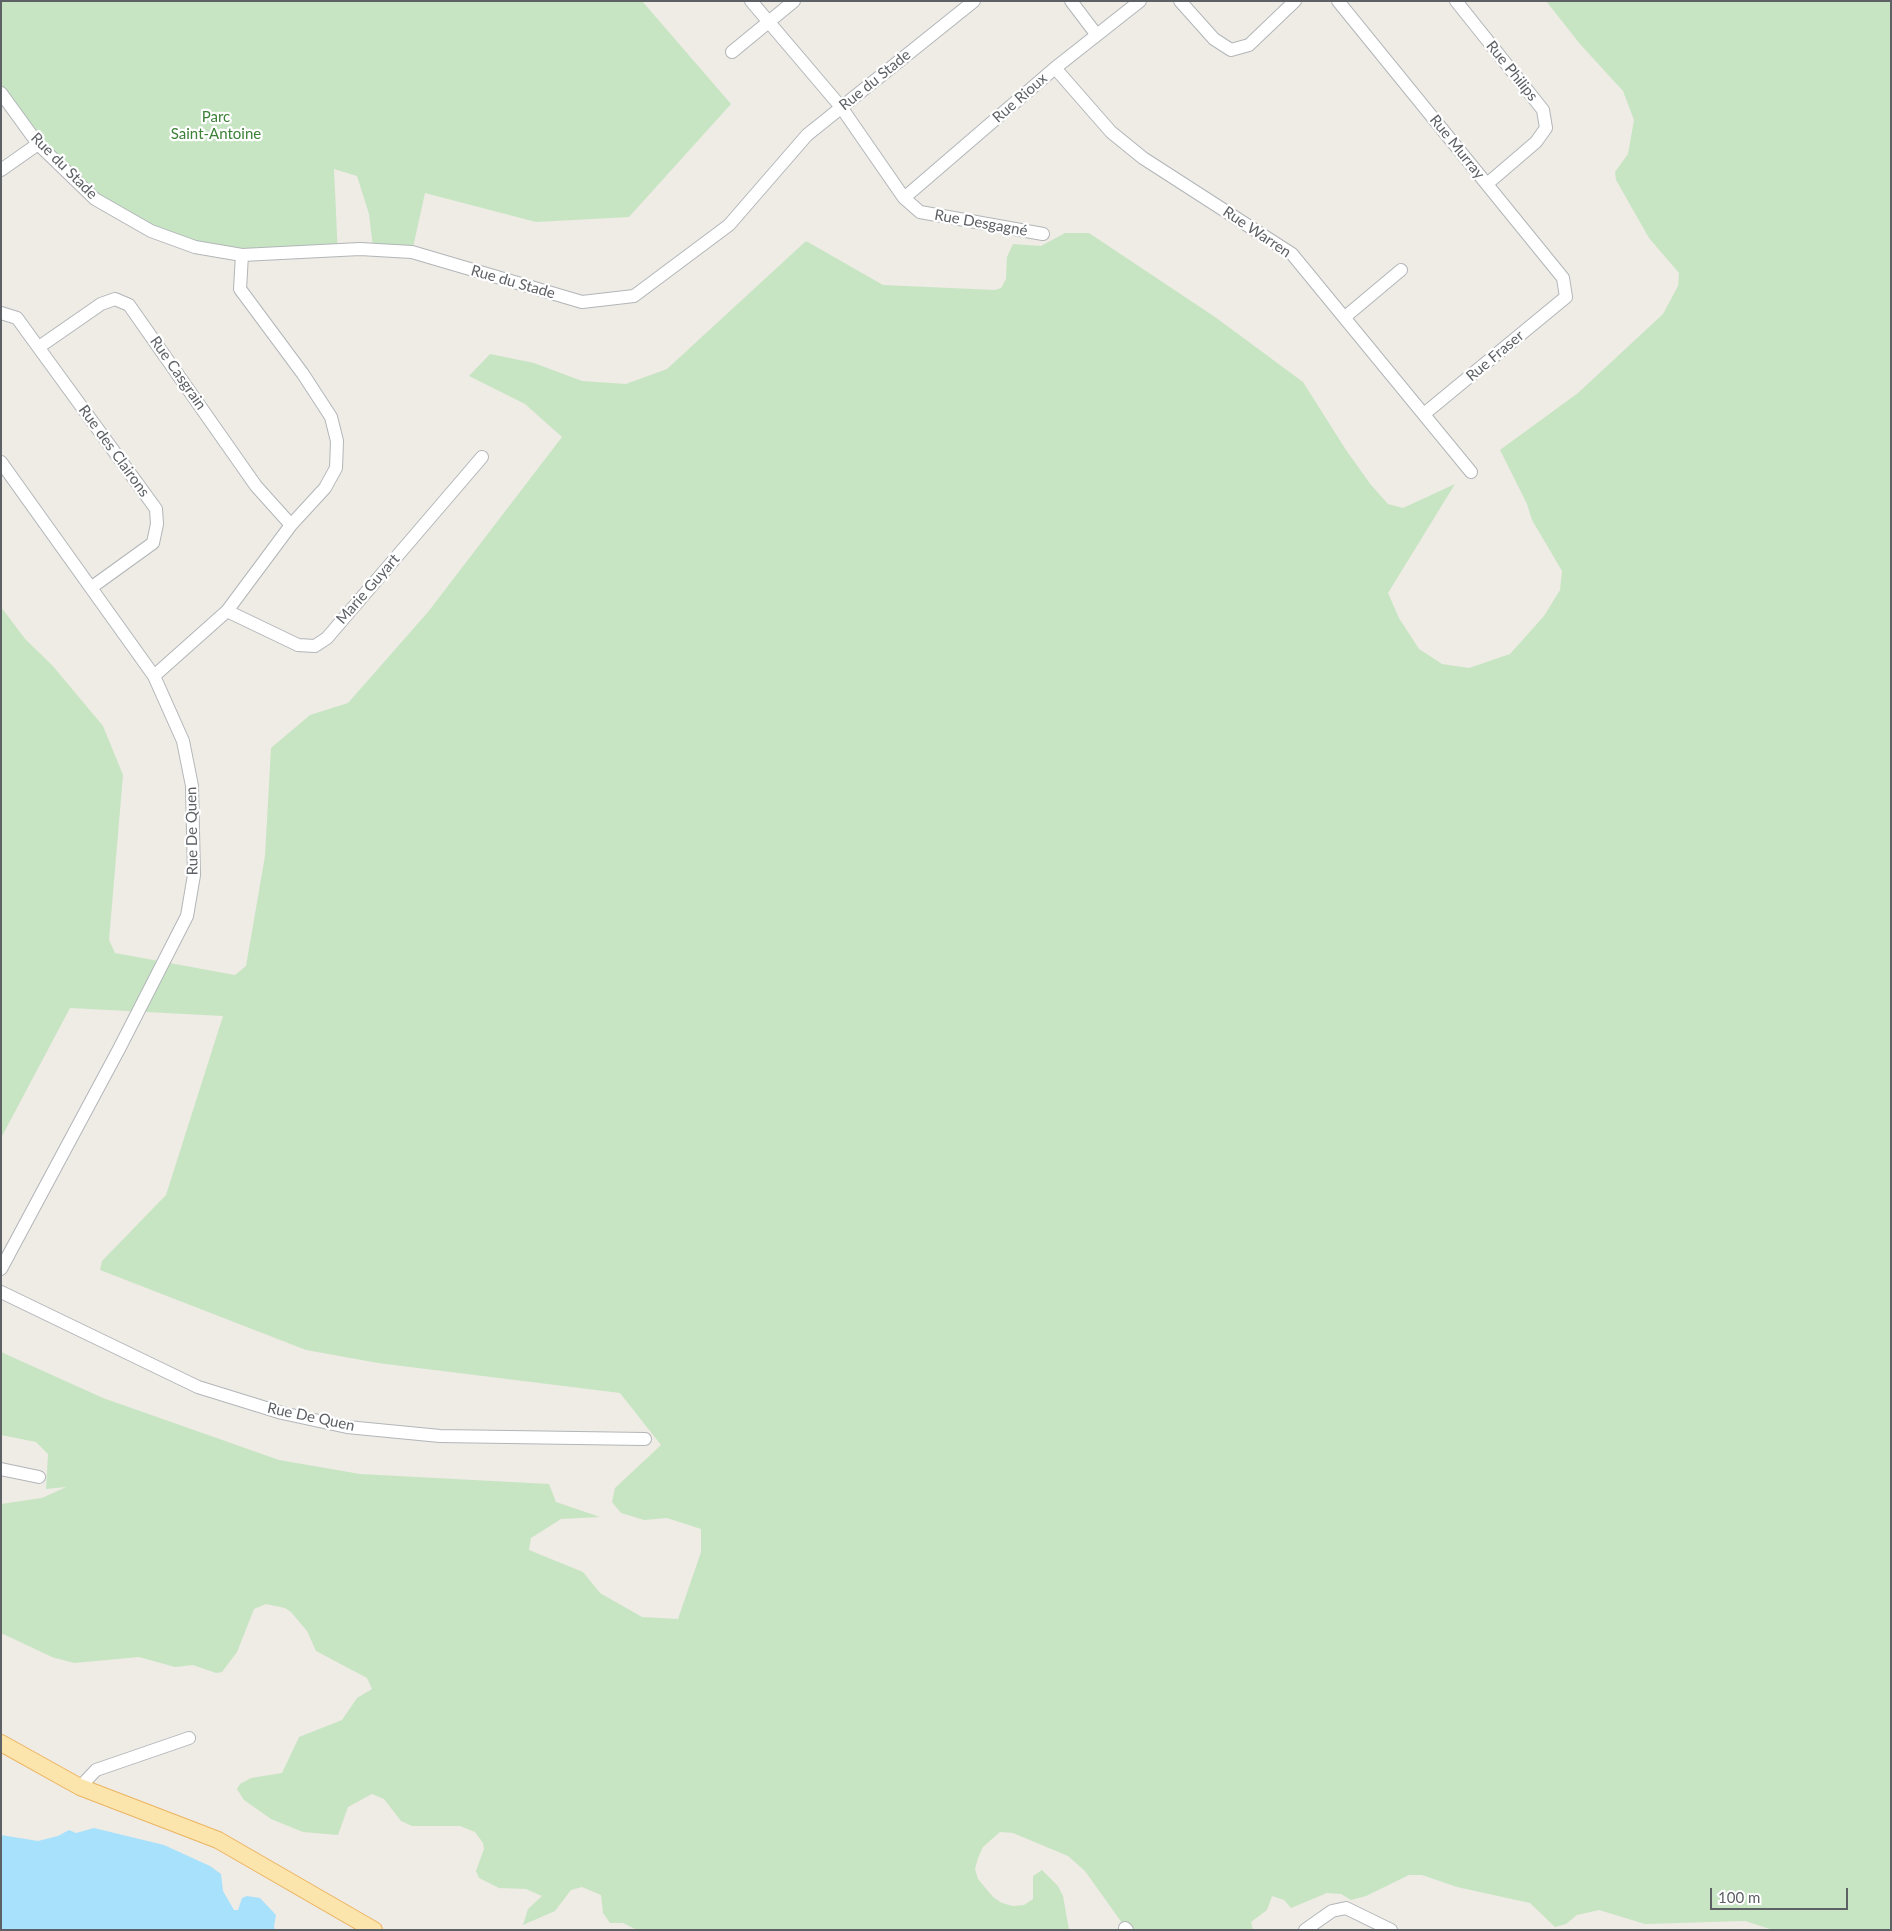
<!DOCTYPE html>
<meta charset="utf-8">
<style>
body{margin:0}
#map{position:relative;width:1892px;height:1931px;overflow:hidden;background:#efebe5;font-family:Lato,sans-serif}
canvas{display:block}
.frame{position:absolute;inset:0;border:2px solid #5d6165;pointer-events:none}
.scale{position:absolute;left:1710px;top:1888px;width:138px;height:22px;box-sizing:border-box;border:2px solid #5d6165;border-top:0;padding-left:6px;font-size:15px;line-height:18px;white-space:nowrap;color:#5d6165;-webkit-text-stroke:4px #fff;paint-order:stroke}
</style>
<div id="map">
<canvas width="1892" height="1931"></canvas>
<div class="frame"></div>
<div class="scale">100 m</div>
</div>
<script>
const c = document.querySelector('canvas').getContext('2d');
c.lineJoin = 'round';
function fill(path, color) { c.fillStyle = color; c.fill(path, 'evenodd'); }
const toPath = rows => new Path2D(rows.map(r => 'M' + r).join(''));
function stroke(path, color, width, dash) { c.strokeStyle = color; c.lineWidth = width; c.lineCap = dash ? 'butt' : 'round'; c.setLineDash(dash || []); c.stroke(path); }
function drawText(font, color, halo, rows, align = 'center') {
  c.font = font + ' Lato,sans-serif'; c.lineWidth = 4.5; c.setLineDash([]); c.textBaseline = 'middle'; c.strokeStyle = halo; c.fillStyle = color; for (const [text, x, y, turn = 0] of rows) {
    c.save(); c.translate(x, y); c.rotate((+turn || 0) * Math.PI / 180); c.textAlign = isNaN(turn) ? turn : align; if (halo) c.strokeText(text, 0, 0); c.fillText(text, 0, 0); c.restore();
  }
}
fill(toPath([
 [1,1,642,1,731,104,629,217,536,222,425,193,412,252,374,256,369,214,357,176,334,169,338,256,191,249,86,195,1,89],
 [1546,1,1891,1,1891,1930,1773,1930,1745,1921,1645,1924,1599,1910,1577,1915,1566,1924,1555,1927,1530,1903,1457,1887,1422,1875,1409,1875,1366,1896,1351,1900,1341,1894,1327,1893,1291,1908,1284,1900,1272,1896,1267,1910,1251,1922,1253,1930,1127,1930,1085,1871,1068,1856,1013,1833,1000,1832,983,1847,978,1858,975,1869,978,1879,993,1897,1002,1903,1013,1906,1024,1905,1033,1899,1033,1876,1042,1870,1058,1886,1063,1896,1069,1930,637,1930,623,1923,610,1923,603,1913,601,1895,582,1887,571,1890,555,1911,523,1925,528,1909,542,1896,526,1889,499,1888,479,1878,476,1871,484,1849,483,1843,475,1832,460,1826,412,1826,401,1821,384,1799,372,1794,348,1807,338,1835,303,1832,271,1819,244,1800,237,1789,240,1784,251,1778,282,1773,299,1737,342,1720,357,1698,372,1689,367,1678,316,1651,307,1631,291,1612,285,1608,266,1604,254,1609,237,1652,222,1672,216,1673,193,1665,175,1667,139,1657,74,1663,52,1657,1,1633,1,1504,42,1498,66,1487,46,1489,48,1454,36,1442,1,1435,1,1352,103,1398,279,1460,360,1474,549,1484,556,1502,600,1517,561,1519,531,1538,529,1550,583,1572,600,1593,642,1617,678,1619,701,1552,701,1529,667,1518,644,1520,621,1513,612,1502,615,1488,661,1445,620,1393,378,1363,306,1350,100,1270,102,1261,166,1195,223,1016,70,1008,1,1138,1,607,26,640,52,665,103,726,123,775,109,940,115,953,235,975,246,966,265,856,271,748,310,715,348,703,428,612,562,437,525,404,469,376,490,354,534,363,582,381,626,384,667,369,806,241,883,285,995,290,1001,288,1006,279,1007,257,1013,244,1041,246,1065,233,1089,233,1215,317,1303,382,1346,450,1371,485,1388,504,1403,508,1455,484,1388,593,1399,618,1419,649,1442,664,1469,668,1510,654,1544,616,1560,590,1562,571,1532,520,1527,504,1500,450,1578,393,1663,314,1678,286,1679,273,1649,238,1616,180,1615,172,1628,154,1634,120,1623,91,1580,44]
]), '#c7e5c3');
fill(toPath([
 [94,1828,164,1845,210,1866,221,1874,223,1891,234,1910,238,1910,242,1898,247,1896,260,1898,276,1915,274,1926,275,1930,1,1930,1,1835,38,1841,58,1836,69,1830,76,1833]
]), '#a8e1fb');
const minor = toPath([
 [751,1,841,107,904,198,920,212,1043,234],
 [1071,1,1096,34],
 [1180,1,1214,39,1231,50,1249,45,1295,1],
 [1338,1,1563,278,1566,297,1424,414],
 [1456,1,1543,110,1546,128,1536,142,1487,184],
 [732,52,794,1],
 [1055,68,1111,132,1143,158,1292,254,1471,472],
 [1,93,38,144,95,199,151,231,195,247,242,255,360,249,412,252,582,302,634,296,729,225,807,135,974,1],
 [1,170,38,144],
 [904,198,1055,68,1140,1],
 [1,313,17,318,156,509,157,524,153,543,92,587],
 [1345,317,1401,270],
 [39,347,101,304,115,299,129,305,256,486,291,525],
 [1,462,154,676,183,741,192,786,194,875,187,916,119,1049,1,1269],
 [227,611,298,645,315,646,327,638,482,457],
 [154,676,227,611,291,525,325,488,336,468,337,441,331,417,303,374,240,289,242,255],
 [1,1292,198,1387,282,1413,347,1427,440,1436,645,1439],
 [1,1469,39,1477],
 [80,1787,96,1770,189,1738],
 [1125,1928,1127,1930],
 [1305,1930,1332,1911,1346,1908,1391,1930]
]);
const major = toPath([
 [1,1743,80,1787,218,1840,374,1930]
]);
stroke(minor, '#b2b6b9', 14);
stroke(major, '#ecb461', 18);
stroke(minor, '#fff', 12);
stroke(major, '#fce5ad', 16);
drawText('15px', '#5d6165', '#fff', [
 ["Rue Philips",1512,71,51],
 ["Rue du Stade",875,80,-39],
 ["Rue Rioux",1020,98,-41],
 ["Rue Murray",1457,147,51],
 ["Rue du Stade",64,166,45],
 ["Rue Desgagné",981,223,10],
 ["Rue Warren",1257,232,34],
 ["Rue du Stade",513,282,16],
 ["Rue Fraser",1495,356,-40],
 ["Rue Casgrain",178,373,55],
 ["Rue des Clairons",114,451,54],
 ["Marie Guyart",368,589,-49],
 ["Rue De Quen",192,831,-91],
 ["Rue De Quen",311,1417,12]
]);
drawText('15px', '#3d8138', '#fff', [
 ["Parc",216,117],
 ["Saint-Antoine",216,134]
]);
</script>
